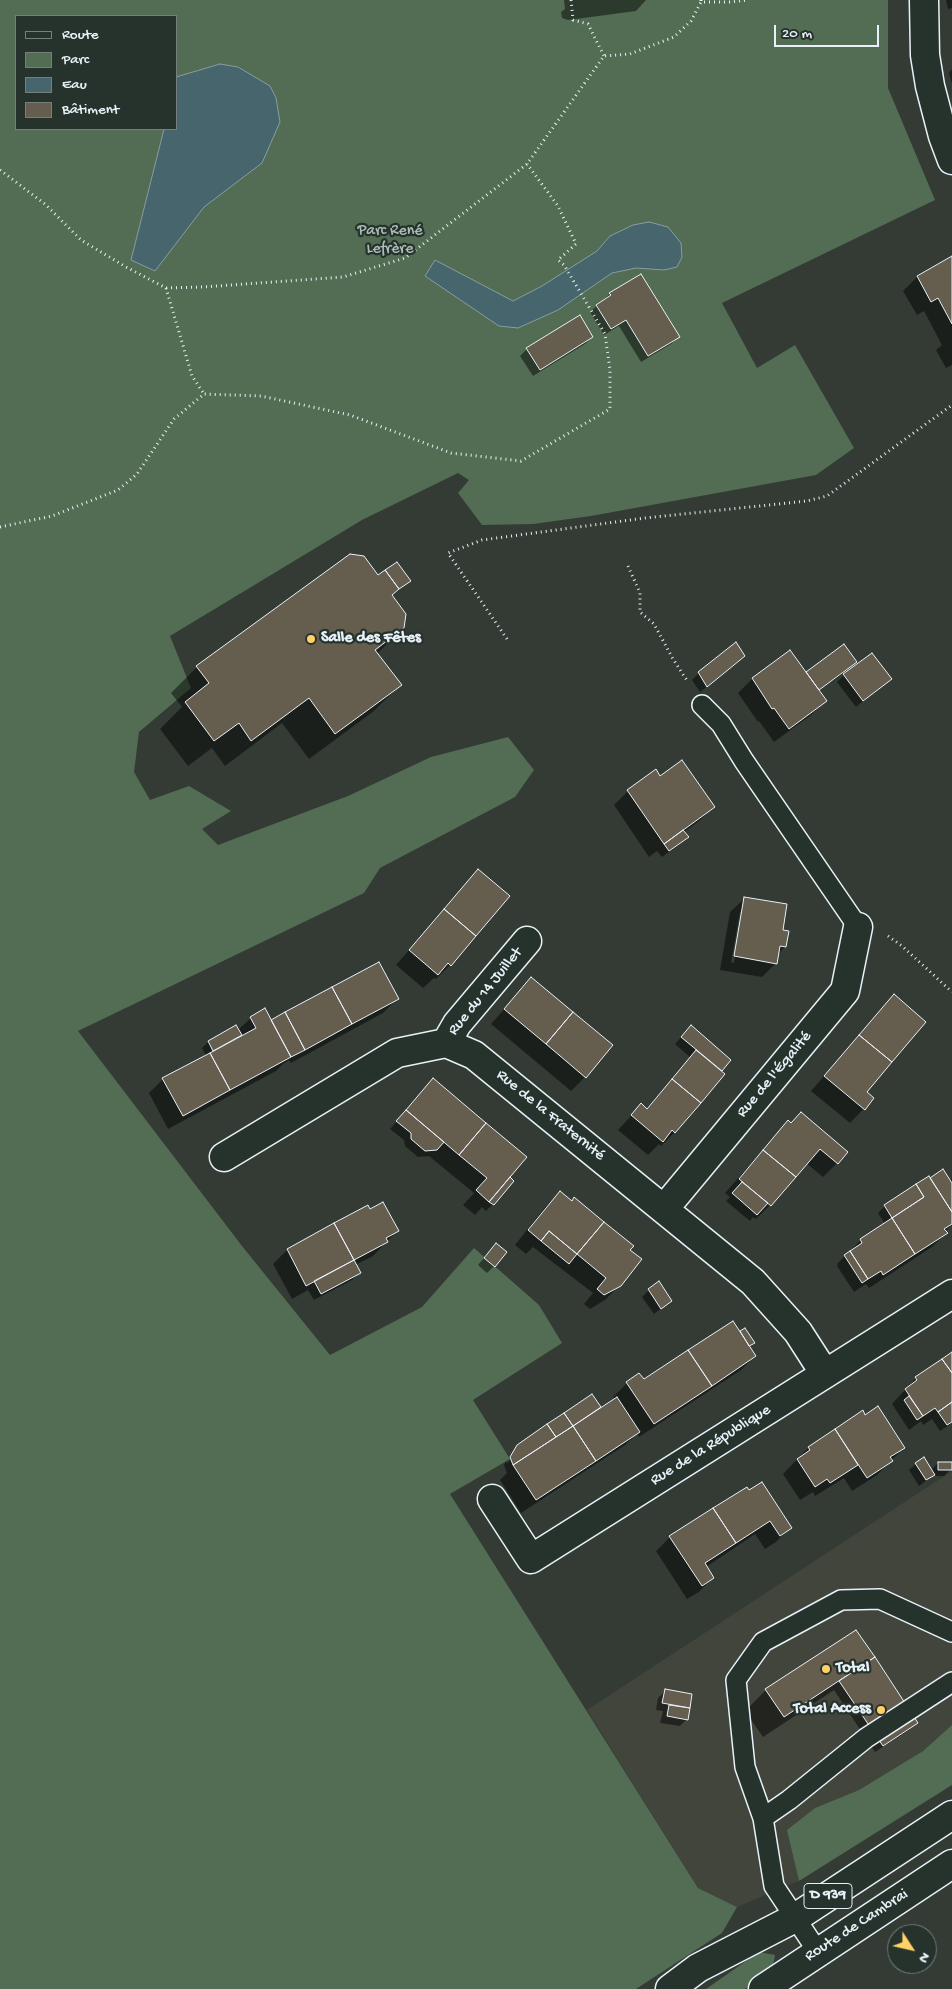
<!DOCTYPE html>
<meta charset="utf-8">
<style>
body{margin:0}
#map{position:relative;width:952px;height:1989px;overflow:hidden;background:#333b34;font-family:"Gochi Hand",sans-serif}
canvas{display:block}
.legend{position:absolute;left:15px;top:15px;width:162px;height:115px;box-sizing:border-box;background:#26332d;border:1px solid #747f7e;margin:0;padding:6px 9px;list-style:none;font-size:15px;color:#e8f1f8}
.legend li{display:flex;align-items:center;gap:10px;height:25px}
.legend b{width:25px;border:1px solid #747f7e}
.north{position:absolute;left:887px;top:1924px;width:50px;height:50px;box-sizing:border-box;background:#26332d;border:1px solid #747f7e;border-radius:50%;rotate:125deg;font-size:14px;font-weight:700;line-height:20px;text-align:center;color:#e8f1f8}
.north::after{content:'';display:block;margin:auto;width:18px;height:22px;background:#ffd166;clip-path:polygon(50% 0,100% 100%,50% 72%,0 100%)}
.scale{position:absolute;left:774px;top:25px;width:105px;height:22px;box-sizing:border-box;border:2px solid #e8f1f8;border-top:0;padding-left:6px;font-size:15px;line-height:18px;white-space:nowrap;color:#e8f1f8;-webkit-text-stroke:4px #26332d;paint-order:stroke}
</style>
<div id="map">
<canvas width="952" height="1989"></canvas>
<ul class="legend">
<li><b style="height:6px;background:#26332d"></b>Route</li>
<li><b style="height:14px;background:#526d53"></b>Parc</li>
<li><b style="height:14px;background:#46656c"></b>Eau</li>
<li><b style="height:14px;background:#655d4e"></b>Bâtiment</li>
</ul>
<div class="north">N</div>
<div class="scale">20 m</div>
</div>
<script>
const c = document.querySelector('canvas').getContext('2d');
c.lineJoin = 'round';
function fill(path, color) { c.fillStyle = color; c.fill(path, 'evenodd'); }
const toPath = rows => new Path2D(rows.map(r => 'M' + r).join(''));
function stroke(path, color, width, dash) { c.strokeStyle = color; c.lineWidth = width; c.lineCap = dash ? 'butt' : 'round'; c.setLineDash(dash || []); c.stroke(path); }
function drawText(font, color, halo, rows, align = 'center') {
  c.font = font + ' "Gochi Hand",sans-serif'; c.lineWidth = 4.5; c.setLineDash([]); c.textBaseline = 'middle'; c.strokeStyle = halo; c.fillStyle = color; for (const [text, x, y, turn = 0] of rows) {
    c.save(); c.translate(x, y); c.rotate((+turn || 0) * Math.PI / 180); c.textAlign = isNaN(turn) ? turn : align; if (halo) c.strokeText(text, 0, 0); c.fillText(text, 0, 0); c.restore();
  }
}
fill(toPath([
 [952,1471,952,1725,923,1751,859,1790,815,1808,788,1830,799,1881,737,1907,698,1888,587,1710]
]), '#42453c');
fill(toPath([
 [0,0,888,0,888,88,935,200,722,303,757,368,795,345,854,448,816,475,591,516,533,524,482,525,458,493,469,480,458,473,362,520,170,636,191,688,139,732,134,772,150,800,189,786,231,811,202,829,218,845,348,796,431,757,508,737,534,770,515,797,380,868,364,893,78,1031,242,1246,330,1355,422,1307,474,1248,539,1305,562,1343,473,1400,510,1459,450,1494,698,1888,737,1907,722,1933,636,1989,0,1989],
 [16,16,176,16,176,129,16,129],
 [952,1725,952,1785,799,1881,787,1830,815,1808,859,1790,923,1751],
 [759,1952,775,1955,772,1971,745,1989,706,1989]
]), '#526d53');
const water = toPath([
 [220,64,238,67,270,86,276,98,280,122,262,163,204,207,155,271,131,260,164,129,176,129,176,77,220,64],
 [649,222,668,227,681,243,682,257,677,267,664,270,636,268,612,273,558,310,518,328,499,326,425,276,435,260,513,301,542,286,597,251,610,236,633,225,649,222]
]);
fill(water, '#46656c');
stroke(water, '#879da4', 1);
fill(toPath([
 [564,0,646,0,636,11,568,20,562,18,561,12,565,9],
 [946,0,952,0,952,8,948,9],
 [952,69,952,84,949,73],
 [952,258,952,365,946,368,936,350,942,345,924,311,917,315,903,291,917,277],
 [641,276,678,337,671,344,641,362,619,326,604,335,590,312,610,294],
 [592,337,585,344,533,376,520,356,527,349],
 [378,577,409,581,391,595,403,628,377,654,400,685,374,711,309,759,282,723,225,766,212,748,188,766,160,729,182,707,171,693,197,667],
 [380,645,380,648,371,655,370,653],
 [844,646,855,662,846,672,818,691,825,701,811,715,774,742,759,721,758,722,738,693,752,679,789,652,806,674],
 [744,656,737,663,700,692,692,680,699,673],
 [846,673,890,679,856,707,837,682],
 [660,777,713,807,699,821,684,832,687,837,680,844,662,857,657,851,649,857,614,805,628,791],
 [478,871,508,896,450,965,436,979,434,978,423,988,396,965],
 [745,898,781,931,785,947,777,955,776,963,762,977,720,970,730,912],
 [740,912,743,912,734,963,731,962],
 [531,979,585,1077,571,1091,491,1024],
 [894,996,865,1092,873,1099,850,1123,811,1091],
 [397,999,383,1013,291,1063,289,1060,283,1064,276,1071,168,1129,149,1093,163,1079,206,1056,202,1048,208,1042,238,1030,251,1018,271,1022],
 [684,1034,730,1060,675,1132,661,1146,659,1144,648,1155,618,1130,641,1105,646,1109,691,1058,675,1044],
 [433,1080,505,1181,493,1204,486,1211,482,1207,475,1215,463,1205,474,1193,429,1156,418,1157,405,1146,404,1140,390,1129],
 [788,1122,837,1163,823,1177,806,1163,770,1205,756,1219,753,1217,750,1221,726,1201,730,1197,725,1193],
 [952,1178,952,1225,945,1231,946,1233,932,1247,869,1288,866,1284,854,1292,837,1266,838,1263,861,1240,885,1224,878,1213,885,1206,917,1185,949,1181],
 [560,1192,629,1250,620,1285,605,1300,590,1309,584,1304,593,1293,533,1247,526,1254,515,1245,546,1206],
 [397,1231,373,1256,355,1265,359,1273,352,1280,314,1300,308,1290,292,1299,273,1264,287,1250],
 [496,1244,494,1266,487,1273,478,1265],
 [649,1290,670,1301,654,1314,642,1297],
 [745,1329,753,1342,748,1347,755,1356,741,1370,639,1437,637,1433,625,1445,521,1513,500,1480,507,1473,504,1465,512,1452,506,1462,508,1463,517,1448,592,1396,601,1409,615,1400,613,1397,627,1383,643,1381],
 [952,1354,952,1423,940,1431,932,1419,923,1425,921,1421,909,1430,892,1404,916,1378],
 [862,1412,865,1416,904,1448,877,1475,852,1491,844,1478,815,1496,813,1492,800,1500,783,1474,808,1448],
 [938,1463,951,1469,944,1476,932,1476,919,1486,909,1470,916,1464,931,1470],
 [746,1488,790,1528,776,1542,765,1549,755,1534,706,1567,713,1577,699,1592,687,1599,656,1551,670,1537],
 [856,1631,916,1723,909,1730,875,1752,834,1690,763,1737,745,1711,766,1690],
 [665,1691,691,1695,687,1719,680,1726,660,1723,663,1711,656,1710,658,1698]
]), '#0007');
const building = toPath([
 [952,256,952,324,938,298,931,302,917,276,952,256],
 [641,274,680,337,648,356,626,320,611,329,596,305,611,295,609,293,641,274],
 [580,315,593,337,540,370,526,348,580,315],
 [350,554,364,556,378,575,385,570,399,589,392,595,406,614,404,628,375,650,402,685,335,734,309,698,251,741,239,723,214,741,185,702,209,683,196,666,350,554],
 [397,562,411,581,399,589,385,570,397,562],
 [736,642,745,656,707,687,698,672,736,642],
 [844,644,857,662,819,690,806,672,844,644],
 [790,650,827,701,789,729,774,708,772,709,752,678,790,650],
 [872,653,892,679,863,701,843,674,872,653],
 [682,760,715,807,664,844,627,790,656,769,660,776,682,760],
 [683,830,689,837,669,851,664,844,683,830],
 [478,869,510,896,476,936,444,909,478,869],
 [744,897,787,904,783,930,789,931,786,947,780,946,777,964,734,956,744,897],
 [444,909,476,936,451,966,448,963,438,975,409,950,444,909],
 [379,962,399,999,352,1024,332,987,379,962],
 [531,977,573,1012,546,1044,504,1009,531,977],
 [332,987,352,1024,305,1050,285,1012,332,987],
 [894,994,926,1022,892,1062,859,1035,894,994],
 [265,1008,291,1057,230,1090,210,1053,256,1028,250,1017,265,1008],
 [285,1012,305,1050,291,1057,271,1020,285,1012],
 [573,1012,613,1045,586,1078,546,1044,573,1012],
 [236,1025,242,1035,213,1051,208,1041,236,1025],
 [691,1025,731,1060,722,1071,681,1037,691,1025],
 [859,1035,892,1062,867,1092,874,1098,865,1110,824,1076,859,1035],
 [696,1050,725,1074,701,1103,672,1079,696,1050],
 [210,1053,230,1090,183,1116,162,1078,210,1053],
 [433,1078,486,1123,459,1155,406,1110,433,1078],
 [672,1079,701,1103,675,1133,672,1130,663,1142,631,1115,641,1103,647,1109,672,1079],
 [406,1110,444,1142,437,1150,425,1151,411,1139,411,1133,396,1121,406,1110],
 [801,1112,848,1152,838,1164,820,1149,796,1177,763,1150,788,1120,791,1123,801,1112],
 [486,1123,527,1157,489,1202,476,1190,487,1178,459,1155,486,1123],
 [763,1150,796,1177,771,1206,739,1179,763,1150],
 [943,1169,952,1183,952,1212,930,1178,943,1169],
 [929,1176,952,1212,952,1224,944,1229,948,1233,915,1254,892,1218,924,1197,916,1184,929,1176],
 [510,1177,514,1181,494,1205,489,1202,510,1177],
 [742,1182,768,1203,757,1215,732,1193,742,1182],
 [916,1184,924,1197,892,1218,884,1205,916,1184],
 [560,1191,572,1201,574,1197,604,1222,577,1254,549,1231,541,1241,528,1230,560,1191],
 [383,1202,399,1231,386,1238,388,1242,354,1260,334,1223,368,1205,370,1209,383,1202],
 [892,1218,915,1254,883,1275,881,1271,868,1279,850,1251,862,1243,860,1239,892,1218],
 [604,1222,634,1246,630,1250,642,1259,621,1286,604,1295,597,1289,606,1278,577,1254,604,1222],
 [334,1223,354,1260,306,1286,287,1249,334,1223],
 [549,1231,577,1254,569,1264,541,1241,549,1231],
 [496,1243,507,1252,495,1267,484,1258,496,1243],
 [850,1251,868,1279,862,1283,844,1255,850,1251],
 [354,1260,361,1273,321,1294,314,1281,354,1260],
 [659,1281,672,1301,661,1309,648,1289,659,1281],
 [733,1321,756,1356,712,1386,688,1350,733,1321],
 [745,1328,755,1343,749,1346,740,1331,745,1328],
 [688,1350,712,1386,654,1424,626,1382,639,1373,644,1379,688,1350],
 [952,1352,952,1373,942,1359,952,1352],
 [942,1359,952,1373,952,1402,938,1412,935,1408,923,1416,905,1389,917,1380,915,1377,942,1359],
 [592,1394,601,1407,573,1426,564,1413,592,1394],
 [909,1396,923,1416,917,1420,904,1400,909,1396],
 [617,1397,640,1432,596,1461,573,1426,617,1397],
 [952,1402,952,1422,947,1425,938,1412,952,1402],
 [878,1406,905,1448,890,1457,893,1461,867,1478,835,1429,863,1410,865,1415,878,1406],
 [564,1413,573,1426,556,1437,547,1424,564,1413],
 [547,1424,556,1437,513,1465,510,1457,517,1445,547,1424],
 [573,1426,596,1461,536,1500,513,1465,573,1426],
 [835,1429,858,1465,830,1483,827,1479,815,1487,797,1459,810,1450,808,1447,835,1429],
 [924,1457,935,1475,926,1480,915,1463,924,1457],
 [938,1462,952,1462,952,1470,938,1470,938,1462],
 [762,1482,792,1528,780,1536,770,1521,736,1543,713,1508,747,1487,749,1490,762,1482],
 [713,1508,736,1543,705,1563,714,1578,702,1586,669,1536,713,1508],
 [856,1630,875,1657,784,1717,765,1689,856,1630],
 [875,1657,918,1723,883,1746,839,1681,875,1657],
 [665,1689,692,1694,690,1708,662,1703,665,1689],
 [669,1705,690,1708,688,1720,667,1716,669,1705]
]);
fill(building, '#655d4e');
stroke(building, '#e8f1f8', 1);
const lane = toPath([
 [702,705,721,724,744,761,858,927],
 [763,1818,789,1800,866,1738,952,1682],
 [818,1952,774,1886,763,1818,745,1767,736,1680,763,1642,841,1600,880,1599,952,1632]
]);
const street = toPath([
 [446,1043,457,1024,527,941],
 [224,1157,397,1053,446,1043,474,1055,753,1282,798,1332,825,1374],
 [664,1209,845,991,858,927],
 [492,1499,531,1559,952,1294]
]);
const secondary = toPath([
 [924,0,925,55,930,86,943,136,952,160]
]);
const primary = toPath([
 [670,1989,698,1968,795,1918,952,1815],
 [763,1989,952,1864]
]);
stroke(lane, '#e8f1f8', 22);
stroke(street, '#e8f1f8', 31);
stroke(secondary, '#e8f1f8', 31);
stroke(primary, '#e8f1f8', 31);
stroke(toPath([
 [571,0,573,20,588,24,604,56],
 [701,0,701,2,731,2,747,0],
 [0,170,45,204,81,240,126,267,166,288,203,287,343,277,405,258,527,164,604,56,630,54,674,37,691,21,701,2],
 [166,288,192,376,204,394],
 [0,527,52,516,118,490,137,474,174,419,204,394,261,396,350,415,451,453,521,461,610,409,610,370,605,334,564,265,558,260,576,244,558,206,527,164],
 [628,566,640,593,640,612,654,624,673,659,688,682],
 [507,639,448,553,482,540,645,518,807,501,827,496,952,405],
 [888,936,902,946,952,992]
]), '#e8f1f8', 3, [1, 4]);
stroke(lane, '#26332d', 19);
stroke(street, '#26332d', 28);
stroke(secondary, '#26332d', 28);
stroke(primary, '#26332d', 28);
for (const [x, y, r, color] of [
 [311,639,5,"#ffd166"],
 [826,1669,5,"#ffd166"],
 [881,1710,5,"#ffd166"]
]) { const dot = new Path2D(); dot.arc(x, y, r, 0, 2 * Math.PI); c.fillStyle = color; c.fill(dot); stroke(dot, '#26332d', 2); }
for (const [x, y, w] of [
 [828,1896,48]
]) { const box = new Path2D(); box.roundRect(x - w / 2, y - 12.5, w, 25, 4); c.fillStyle = '#26332d'; c.fill(box); stroke(box, '#e8f1f8', 1); }
drawText('bold 15px', '#e8f1f8', null, [
 ["D 939",828,1896]
]);
drawText('16px', '#acbcb6', '#26332d', [
 ["Parc René",390,232],
 ["Lefrère",390,250]
]);
drawText('bold 16px', '#e8f1f8', '#26332d', [
 ["Salle des Fêtes",321,639],
 ["Total",836,1669],
 ["Total Access",871,1710,"right"]
], 'left');
drawText('16px', '#e8f1f8', '#26332d', [
 ["Rue du 14 Juillet",486,992,-51],
 ["Rue de l'Égalité",775,1075,-50],
 ["Rue de la Fraternité",550,1116,39],
 ["Rue de la République",711,1446,-32],
 ["Route de Cambrai",857,1926,-33]
]);
</script>
